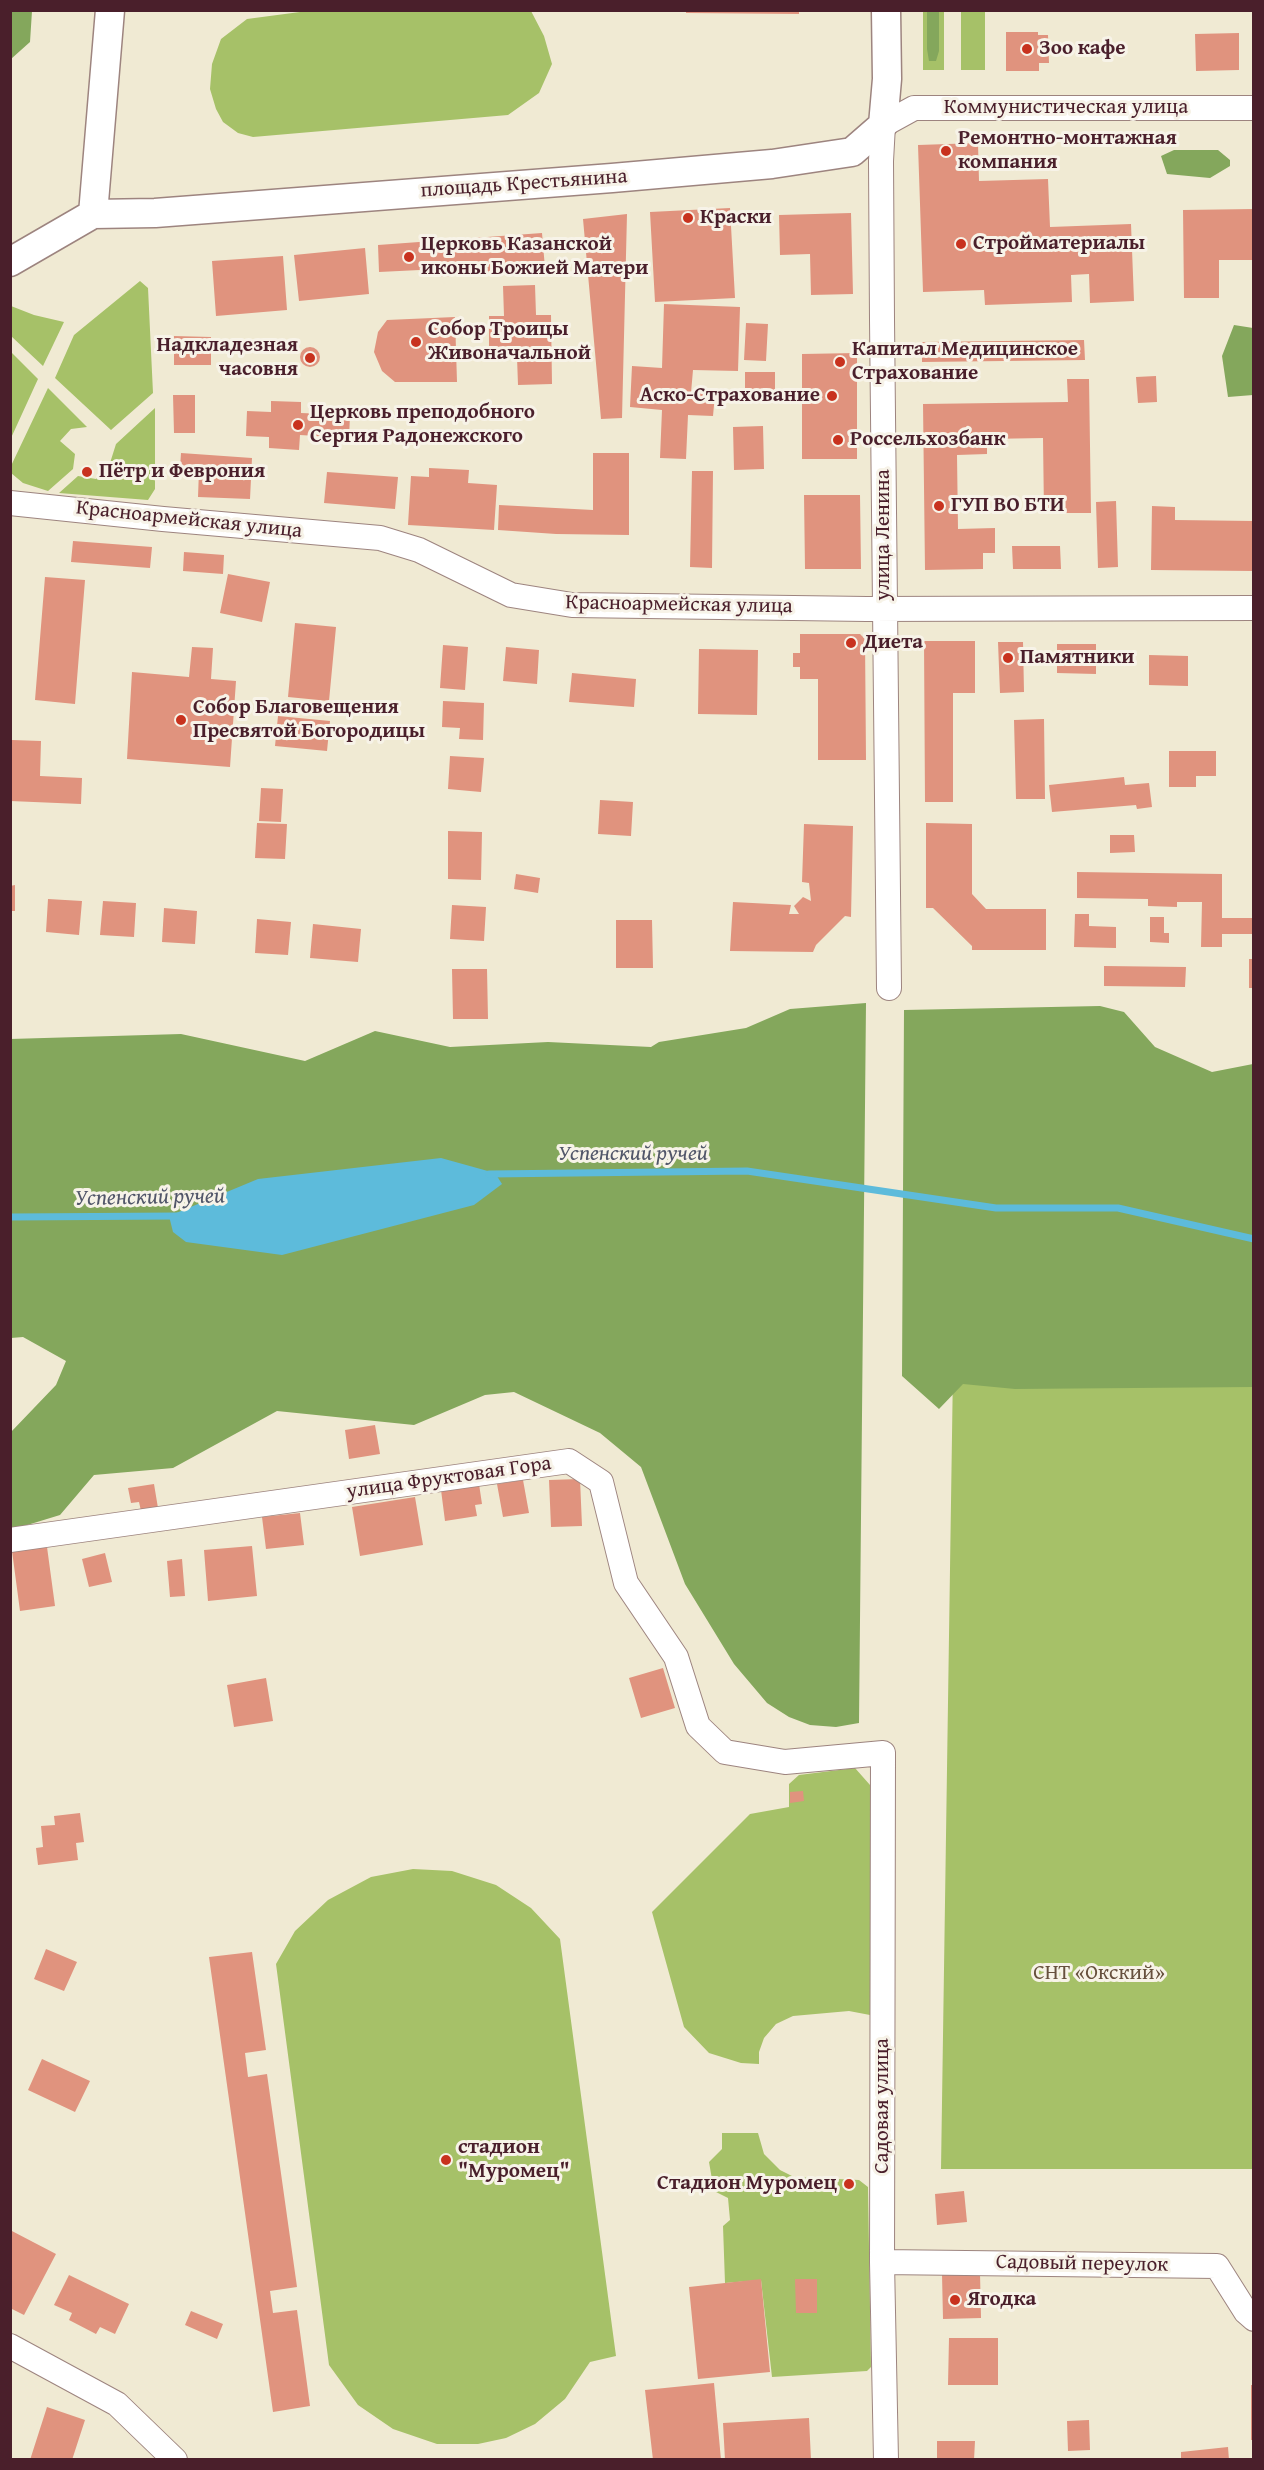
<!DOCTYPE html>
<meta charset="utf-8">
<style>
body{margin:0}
#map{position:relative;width:1264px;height:2470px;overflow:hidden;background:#f0ead3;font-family:"Gentium Book Plus",serif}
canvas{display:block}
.frame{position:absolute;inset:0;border:12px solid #4a1f2b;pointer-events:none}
</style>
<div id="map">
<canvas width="1264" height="2470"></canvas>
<div class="frame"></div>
</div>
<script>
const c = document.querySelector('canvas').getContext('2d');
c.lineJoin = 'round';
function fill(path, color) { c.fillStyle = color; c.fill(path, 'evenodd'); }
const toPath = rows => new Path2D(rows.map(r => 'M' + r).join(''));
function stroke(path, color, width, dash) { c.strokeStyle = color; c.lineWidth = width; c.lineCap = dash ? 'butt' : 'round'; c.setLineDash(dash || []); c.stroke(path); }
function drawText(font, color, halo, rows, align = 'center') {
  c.font = font + ' "Gentium Book Plus",serif'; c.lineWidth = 6; c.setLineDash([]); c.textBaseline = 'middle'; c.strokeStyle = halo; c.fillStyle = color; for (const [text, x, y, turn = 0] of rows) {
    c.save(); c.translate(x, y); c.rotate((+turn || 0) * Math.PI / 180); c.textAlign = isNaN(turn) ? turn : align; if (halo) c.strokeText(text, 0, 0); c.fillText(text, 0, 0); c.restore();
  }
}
fill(toPath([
 [315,10,531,11,544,36,552,64,539,93,508,115,253,137,238,133,223,122,216,109,210,89,212,64,221,39,247,19],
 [923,11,944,11,944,70,923,70],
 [961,11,985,11,985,70,961,70],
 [140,281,148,288,153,393,111,430,55,378,74,335],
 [11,306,34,315,64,322,43,366,11,336],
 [11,352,38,379,11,438],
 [48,388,87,427,71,429,60,441,75,454,73,469,48,491,23,483,11,473,10,468],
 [155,408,155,489,148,500,59,493,78,476,96,479,110,463,116,444],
 [953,1369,1253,1371,1253,2169,941,2169],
 [855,1768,870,1785,870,2015,849,2011,793,2016,776,2024,764,2038,759,2052,759,2064,741,2063,709,2053,684,2027,652,1912,750,1814,789,1807,789,1784,799,1775],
 [413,1869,452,1871,496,1885,531,1908,560,1939,616,2356,590,2362,565,2399,535,2424,506,2438,478,2444,437,2444,393,2429,358,2405,329,2365,276,1964,295,1931,328,1900,371,1877],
 [722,2133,758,2133,764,2154,780,2170,794,2177,859,2180,868,2187,871,2367,867,2371,772,2377,761,2280,725,2283,723,2226,730,2220,728,2198,714,2191,709,2162,722,2149]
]), '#a6c168');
fill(toPath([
 [10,11,32,11,30,42,11,59],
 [927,11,939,11,939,51,936,61,929,61,927,49],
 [1174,150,1218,150,1230,160,1230,166,1210,178,1167,174,1161,156],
 [1234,325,1253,328,1253,395,1228,397,1222,356],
 [866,1003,859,1723,836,1727,810,1725,789,1717,767,1703,734,1664,685,1584,641,1467,600,1433,514,1392,485,1395,414,1425,277,1411,173,1468,94,1475,60,1515,11,1530,11,1432,56,1385,66,1361,23,1337,11,1338,10,1039,181,1034,305,1061,375,1031,450,1047,548,1042,651,1047,659,1042,746,1028,790,1009],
 [1100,1006,1124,1012,1155,1047,1212,1072,1253,1064,1253,1387,1015,1389,963,1384,939,1409,902,1376,904,1010]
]), '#84a75c');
fill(toPath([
 [441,1158,495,1173,502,1184,474,1205,282,1255,186,1242,173,1232,169,1216,258,1179]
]), '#5dbbdb');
stroke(toPath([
 [489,1174,747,1171,996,1208,1118,1208,1254,1239],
 [10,1217,178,1216]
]), '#5dbbdb', 7);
fill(toPath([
 [686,10,799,10,799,14,686,13],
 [1006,32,1038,32,1038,35,1048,35,1049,63,1039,63,1039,71,1006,71],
 [1239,33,1239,70,1196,71,1195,34],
 [978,143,979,181,1048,179,1050,227,1131,224,1134,301,1090,303,1089,274,1071,275,1072,302,985,305,984,290,923,292,918,145],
 [730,208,735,298,655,302,650,212],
 [1254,209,1254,260,1219,260,1219,298,1184,298,1183,210],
 [851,213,853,294,811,295,810,254,780,255,779,215],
 [627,214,622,418,601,419,583,219],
 [542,233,545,268,441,277,440,269,379,272,378,245],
 [365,248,369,294,299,301,294,255],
 [283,256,287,310,216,316,212,261],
 [535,285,536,315,551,315,552,384,518,385,517,357,489,357,489,316,504,316,503,286],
 [664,304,740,307,738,371,693,370,691,393,715,394,713,416,688,415,686,459,660,458,662,410,630,407,632,366,662,368],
 [455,317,457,382,395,382,382,371,374,352,378,332,387,320],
 [746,323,768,324,766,361,744,360],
 [174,336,211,337,211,365,174,365],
 [1084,340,1085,360,922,362,922,342],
 '300 357a10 10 0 1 1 20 0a10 10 0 1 1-20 0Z',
 [857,353,857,459,802,459,802,354],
 [745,372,775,372,775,395,745,395],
 [1156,376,1157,402,1138,403,1136,377],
 [1067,379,1089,379,1091,513,1044,513,1043,438,987,439,987,454,957,455,958,529,995,528,995,553,983,553,983,569,925,570,923,404,1068,402],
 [173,395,195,395,195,433,174,433],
 [271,401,301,402,301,413,350,415,349,438,300,435,299,450,269,448,269,437,246,436,247,411,271,412],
 [763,426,764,469,734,470,733,427],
 [181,453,252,458,250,499,198,497,199,470,180,468],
 [593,453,629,453,629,535,556,534,498,530,499,505,593,510],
 [429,468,469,470,468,483,497,485,494,530,408,525,411,476,429,477],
 [692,471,713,471,712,568,690,567],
 [327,472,398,477,395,509,324,503],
 [804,495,860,495,861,569,805,569],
 [1116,501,1118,567,1098,568,1096,502],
 [1152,506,1175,507,1175,520,1253,521,1253,571,1151,570],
 [73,541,152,547,150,568,71,562],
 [1012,546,1060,546,1061,569,1013,569],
 [184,552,224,555,223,574,183,571],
 [228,574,270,582,262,622,220,613],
 [45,577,85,580,75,704,35,700],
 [295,623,336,627,329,701,288,697],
 [800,634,860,634,865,639,866,760,818,760,818,679,800,679,800,667,793,667,793,653,800,653],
 [924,641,975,641,975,693,953,693,953,802,925,802],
 [998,642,1023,642,1024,692,1000,693],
 [1057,644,1096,644,1096,674,1057,673],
 [443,645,468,647,465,690,440,688],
 [192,647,213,648,211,679,236,681,230,767,127,759,132,672,189,677],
 [506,647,539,650,537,684,503,681],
 [699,649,758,650,757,715,698,714],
 [1149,655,1188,656,1188,686,1149,685],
 [572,673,636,679,634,707,569,702],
 [443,701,484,703,483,740,459,739,460,728,442,727],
 [278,716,330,721,327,751,275,746],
 [1044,719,1045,799,1016,799,1014,720],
 [12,740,41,741,40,776,82,778,81,804,10,801],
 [1169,751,1216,751,1216,776,1196,776,1196,787,1169,787],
 [450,756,484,758,481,792,448,789],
 [1124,777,1125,785,1149,783,1152,807,1137,809,1136,805,1052,812,1049,785],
 [261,788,283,789,281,822,259,821],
 [600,800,633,802,631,836,598,834],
 [257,823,287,824,285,859,255,858],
 [926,823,972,824,972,894,986,909,1046,909,1046,950,972,950,972,946,933,908,926,908],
 [804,824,853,826,851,917,845,916,816,945,813,952,730,951,733,902,791,905,789,914,799,914,794,906,803,897,811,901,809,883,802,882],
 [448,831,482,832,481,880,448,879],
 [1110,835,1134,835,1135,852,1110,853],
 [1077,872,1222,874,1222,918,1254,918,1254,934,1222,934,1222,947,1201,947,1202,902,1177,902,1177,907,1148,906,1148,899,1077,898],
 [516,874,540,878,538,893,514,889],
 [15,885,15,911,10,911,10,886],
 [48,899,82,901,79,935,46,932],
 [103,901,136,903,134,937,100,935],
 [452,905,486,907,484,941,450,939],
 [164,908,197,911,195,944,162,942],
 [1075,914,1089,914,1089,926,1116,927,1116,948,1074,947],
 [1150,917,1164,917,1164,933,1169,933,1169,943,1150,942],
 [257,919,291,922,288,955,255,953],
 [616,920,652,920,653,968,616,968],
 [313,924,361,929,358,962,310,958],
 [1249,959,1254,959,1254,988,1249,988],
 [1104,966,1186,967,1185,987,1104,986],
 [452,969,487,969,488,1019,453,1019],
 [375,1425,380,1454,349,1459,345,1430],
 [580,1479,582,1526,551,1527,549,1480],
 [523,1480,529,1513,503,1517,497,1484],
 [154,1484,158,1508,141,1511,139,1502,131,1503,128,1488],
 [479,1484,482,1504,475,1505,477,1516,445,1521,441,1490],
 [415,1497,423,1545,360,1556,352,1507],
 [300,1513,304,1545,266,1549,262,1517],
 [252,1546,257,1596,208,1601,204,1550],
 [47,1547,55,1606,20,1611,12,1551],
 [105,1553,112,1582,89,1587,82,1559],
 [182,1559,185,1596,170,1597,167,1561],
 [663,1668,675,1708,641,1718,629,1678],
 [266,1678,273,1721,234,1727,227,1685],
 [803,1791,804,1801,790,1803,790,1792],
 [80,1813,84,1842,76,1843,78,1860,38,1865,36,1848,43,1847,41,1826,55,1825,54,1816],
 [46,1949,77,1962,64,1991,34,1979],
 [252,1952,266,2050,245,2053,248,2077,267,2074,297,2287,270,2291,273,2313,297,2310,310,2406,273,2412,209,1957],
 [42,2059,90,2081,75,2112,28,2090],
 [964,2191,967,2222,937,2225,935,2194],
 [10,2230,56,2254,24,2315,10,2308],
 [980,2273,981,2318,943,2319,942,2274],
 [69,2275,129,2304,115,2334,100,2327,96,2334,69,2320,72,2313,54,2305],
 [761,2279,770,2372,698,2379,689,2287],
 [795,2279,817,2279,817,2313,796,2313],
 [191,2311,223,2324,217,2339,185,2325],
 [949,2338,998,2338,998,2385,948,2385],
 [714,2383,721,2460,653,2460,645,2390],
 [1251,2385,1254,2385,1254,2440,1251,2440],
 [47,2407,85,2420,72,2460,30,2460],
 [809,2418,811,2460,725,2460,723,2423],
 [1089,2420,1090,2450,1068,2451,1067,2421],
 [937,2441,975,2441,974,2460,937,2460],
 [1228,2447,1229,2460,1181,2460,1181,2452]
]), '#e0937e');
const minor = toPath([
 [10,503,163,519,380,538,419,550,511,595,572,605,867,609,1254,608],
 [889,988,882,320,881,161,883,125,914,108,1254,108],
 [10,1540,569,1461,601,1482,626,1583,676,1657,698,1726,725,1752,785,1762,883,1753,882,2262,886,2460],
 [882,2262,1217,2266,1246,2312,1254,2319],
 [10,2346,117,2404,175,2460]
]);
const tertiary = toPath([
 [93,214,110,10],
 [10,262,93,214,155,213,612,178,772,164,852,152,883,125,887,79,886,10]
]);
stroke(minor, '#9d847f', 26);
stroke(tertiary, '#9d847f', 31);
stroke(minor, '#fff', 24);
stroke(tertiary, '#fff', 28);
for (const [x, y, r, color] of [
 [1027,49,6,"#c8321e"],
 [946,151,6,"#c8321e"],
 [688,218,6,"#c8321e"],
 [961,244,6,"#c8321e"],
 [409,257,6,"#c8321e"],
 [416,342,6,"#c8321e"],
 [310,358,6,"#c8321e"],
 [840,362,6,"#c8321e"],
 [832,396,6,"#c8321e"],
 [298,425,6,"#c8321e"],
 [838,440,6,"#c8321e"],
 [87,472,6,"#c8321e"],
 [939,506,6,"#c8321e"],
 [851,643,6,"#c8321e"],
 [1008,658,6,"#c8321e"],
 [181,720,6,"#c8321e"],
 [446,2160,6,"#c8321e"],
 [849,2184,6,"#c8321e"],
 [955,2300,6,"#c8321e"]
]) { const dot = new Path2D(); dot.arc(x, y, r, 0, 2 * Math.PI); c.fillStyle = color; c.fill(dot); stroke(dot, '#f7f3e8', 2); }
drawText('bold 21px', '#4a1f2b', '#f7f3e8', [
 ["Зоо кафе",1039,49],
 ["Ремонтно-монтажная",958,139],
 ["компания",958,163],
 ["Краски",700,218],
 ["Стройматериалы",973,244],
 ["Церковь Казанской",421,245],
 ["иконы Божией Матери",421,269],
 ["Собор Троицы",428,330],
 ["Живоначальной",428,354],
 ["Надкладезная",298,346,"right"],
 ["часовня",298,370,"right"],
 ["Капитал Медицинское",852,350],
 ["Страхование",852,374],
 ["Аско-Страхование",820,396,"right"],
 ["Церковь преподобного",310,413],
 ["Сергия Радонежского",310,437],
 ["Россельхозбанк",850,440],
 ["Пётр и Феврония",99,472],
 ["ГУП ВО БТИ",951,506],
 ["Диета",863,643],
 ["Памятники",1020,658],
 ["Собор Благовещения",193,708],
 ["Пресвятой Богородицы",193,732],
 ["стадион",458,2148],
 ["\"Муромец\"",458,2172],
 ["Стадион Муромец",837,2184,"right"],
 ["Ягодка",967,2300]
], 'left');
drawText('21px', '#4a1f2b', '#f7f3e8', [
 ["Коммунистическая улица",1066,108],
 ["площадь Крестьянина",524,184,-4],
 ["Красноармейская улица",189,520,6],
 ["улица Ленина",884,535,-90],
 ["Красноармейская улица",679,605,1],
 ["улица Фруктовая Гора",449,1478,-8],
 ["Садовая улица",883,2106,-90],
 ["Садовый переулок",1082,2264,1]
]);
drawText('21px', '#66503d', '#f7f3e8', [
 ["СНТ «Окский»",1099,1974]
]);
drawText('italic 22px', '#515669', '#f7f3e8', [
 ["Успенский ручей",633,1154],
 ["Успенский ручей",150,1198,-1]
]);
</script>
